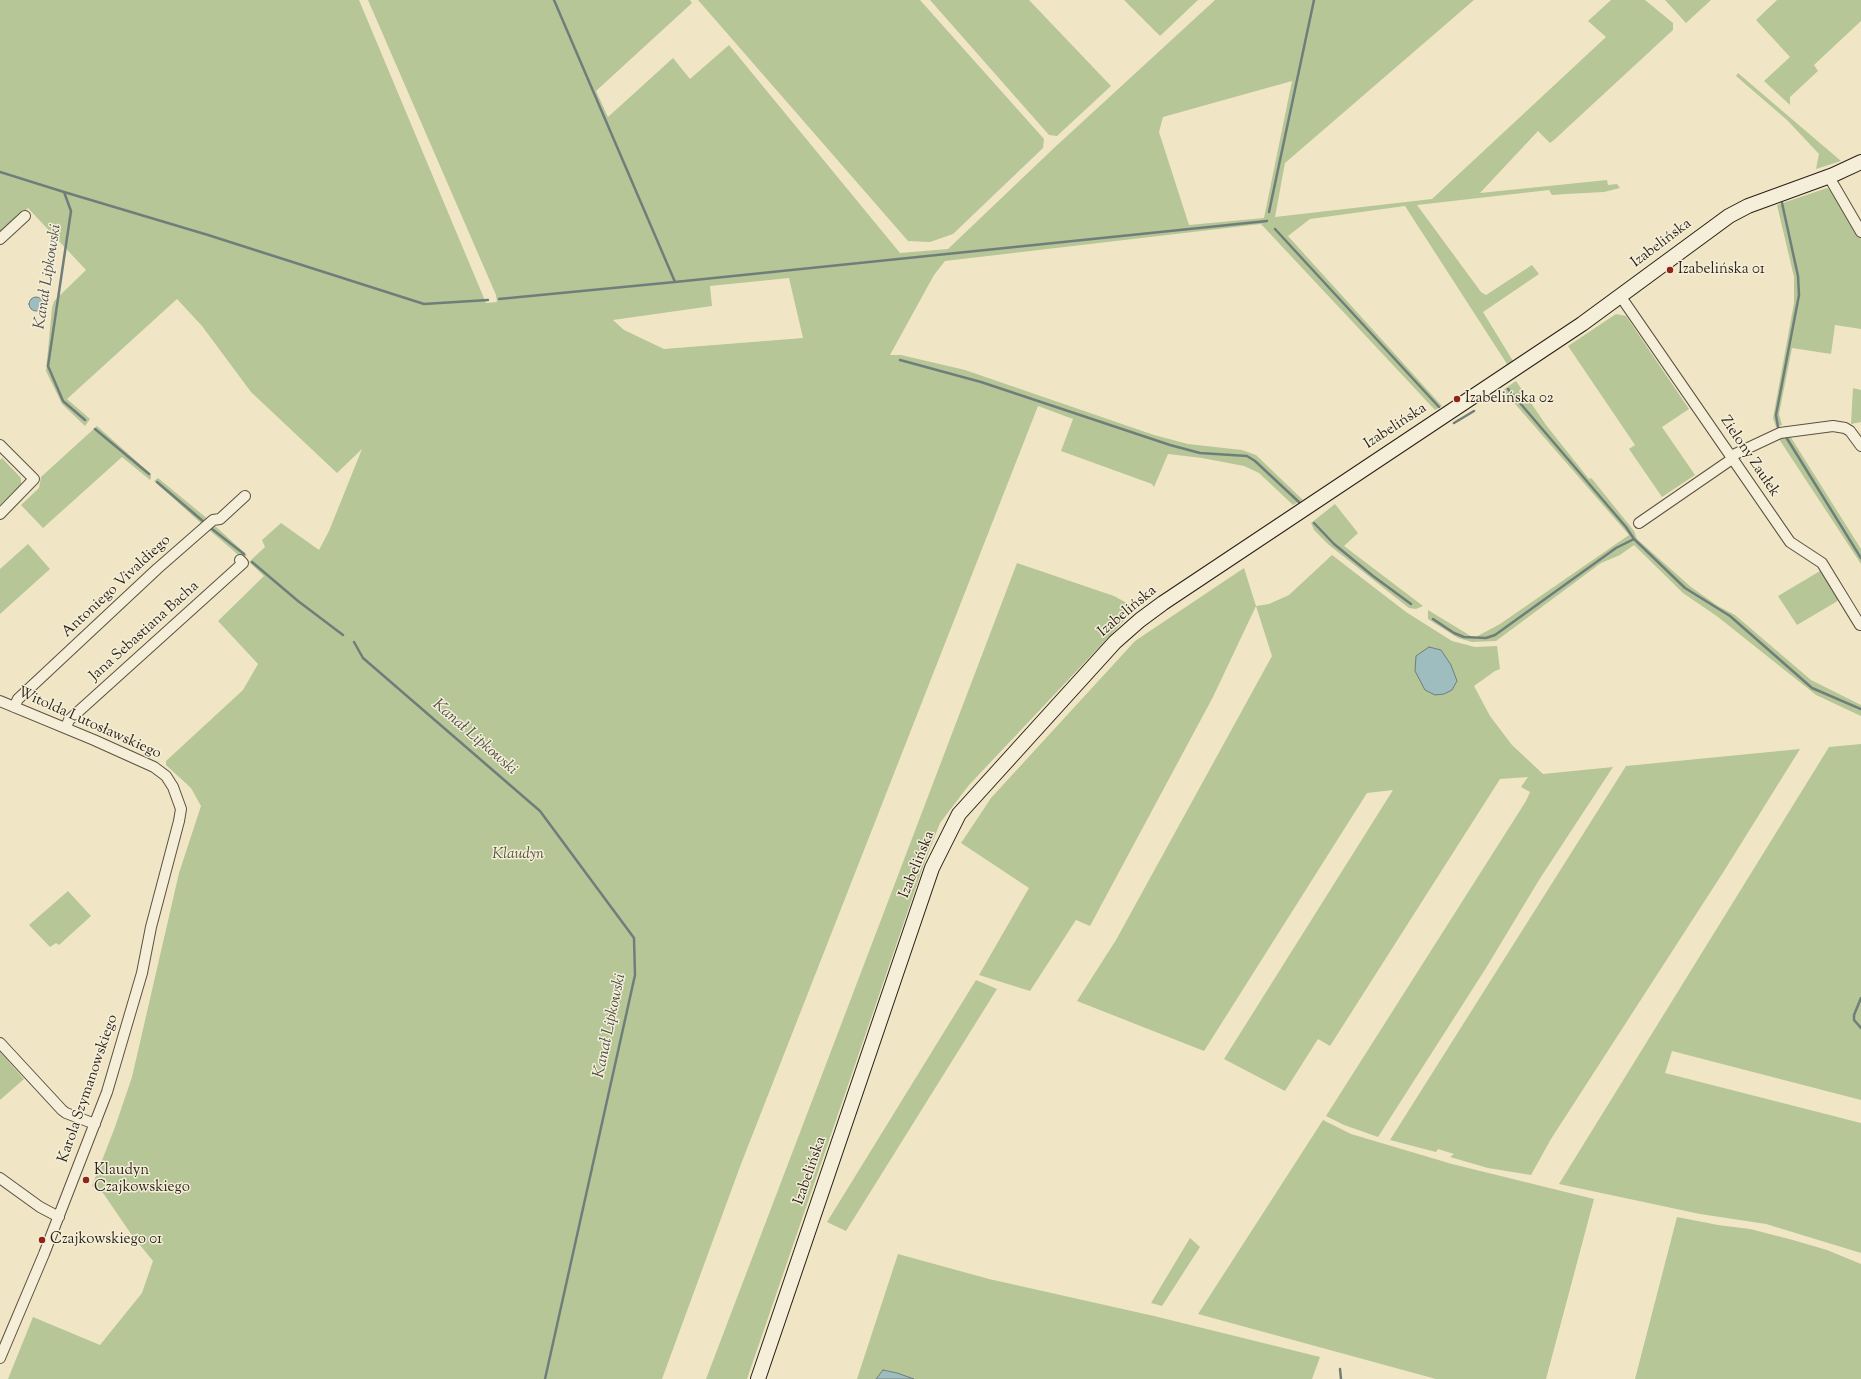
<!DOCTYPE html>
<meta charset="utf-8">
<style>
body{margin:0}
canvas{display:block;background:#f0e6c5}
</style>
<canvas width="1861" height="1379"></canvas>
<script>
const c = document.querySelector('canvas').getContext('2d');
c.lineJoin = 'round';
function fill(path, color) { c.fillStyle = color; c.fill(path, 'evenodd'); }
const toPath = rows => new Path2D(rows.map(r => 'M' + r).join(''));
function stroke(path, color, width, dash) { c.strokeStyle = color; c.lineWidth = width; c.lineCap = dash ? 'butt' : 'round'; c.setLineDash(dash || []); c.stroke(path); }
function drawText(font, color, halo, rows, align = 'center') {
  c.font = font + ' "Sorts Mill Goudy",serif'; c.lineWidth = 3; c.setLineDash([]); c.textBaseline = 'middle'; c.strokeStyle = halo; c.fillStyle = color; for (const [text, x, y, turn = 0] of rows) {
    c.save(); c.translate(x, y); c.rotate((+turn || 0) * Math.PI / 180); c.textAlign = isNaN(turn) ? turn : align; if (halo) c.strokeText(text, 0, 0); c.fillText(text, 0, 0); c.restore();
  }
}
fill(toPath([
 [0,0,359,0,486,303,497,302,496,295,368,0,690,0,692,3,596,91,608,117,673,58,690,79,729,45,900,253,948,249,1054,148,1215,0,1474,0,1285,163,1275,217,1432,199,1606,37,1588,21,1611,0,1645,0,1673,23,1673,30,1554,140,1550,143,1538,131,1480,193,1607,180,1608,185,1617,184,1620,188,1604,192,1566,194,1552,195,1549,190,1417,205,1481,292,1486,295,1532,265,1539,274,1483,312,1513,361,1507,364,1405,206,1310,219,1288,236,1442,406,1435,410,1261,224,945,261,934,275,890,355,901,355,965,370,1154,435,1188,444,1242,450,1256,455,1303,500,1293,505,1259,473,1244,466,1202,458,1168,454,1154,487,1152,484,1061,451,1073,419,1038,406,741,1164,662,1379,8,1379,33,1317,100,1345,142,1293,153,1261,131,1234,103,1193,92,1186,115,1127,132,1077,179,873,201,806,191,788,166,765,166,761,243,690,258,664,218,621,264,576,249,562,265,547,262,540,281,523,319,550,329,531,362,449,337,473,251,392,202,326,177,299,67,399,90,419,85,426,62,404,46,371,52,308,54,301,86,270,28,208,0,234],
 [1292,81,1264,218,1189,225,1159,132,1163,117],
 [789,278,803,338,664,349,624,330,613,320,712,306,710,286],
 [698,0,920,0,1044,139,1043,148,953,234,930,242,908,241],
 [930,0,1029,0,1111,86,1057,136,1049,135],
 [1124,0,1198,0,1160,36],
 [1665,0,1711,0,1686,23],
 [1777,0,1861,0,1861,21,1814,65,1818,71,1790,97,1790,105,1764,81,1790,57,1756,20],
 [1738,73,1841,161,1816,169,1819,154,1787,120,1736,76],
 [1827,188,1834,192,1861,239,1861,329,1835,325,1831,354,1792,348,1779,414,1782,425,1776,427,1773,418,1794,303,1794,277,1777,205],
 [1616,314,1626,316,1689,409,1662,427,1695,475,1662,497,1629,449,1635,445,1568,346],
 [1516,381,1546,425,1581,469,1589,479,1591,478,1593,480,1634,531,1637,539,1691,587,1718,606,1735,615,1811,680,1861,705,1861,716,1816,695,1718,617,1683,593,1634,545,1620,555,1601,563,1496,641,1472,642,1458,638,1428,619,1428,610,1474,638,1500,624,1629,535,1503,390],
 [1853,388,1861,390,1861,422,1851,424],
 [97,426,151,474,151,478,150,480,122,457,43,528,21,505,39,488,41,477],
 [1790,436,1861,549,1861,564,1779,439],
 [2,458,21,478,21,487,0,507,0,460],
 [158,478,209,520,203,525,154,481],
 [1335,504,1358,533,1344,546,1423,606,1416,609,1409,608,1329,545,1314,530,1311,523],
 [213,524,247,555,243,559,208,529],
 [28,544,50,569,0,614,0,569],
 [1332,555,1406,612,1452,641,1475,647,1497,646,1500,669,1495,671,1474,686,1490,716,1512,745,1543,774,1613,767,1539,880,1486,968,1378,1137,1344,1125,1326,1116,1526,801,1530,792,1521,787,1528,777,1500,779,1330,1046,1318,1039,1285,1091,1224,1059,1393,790,1367,793,1204,1051,1077,1001,1116,940,1272,656,1256,606,1213,697,1090,926,1076,920,1030,991,979,975,1029,888,961,843,991,798,1135,641,1244,568,1256,606,1269,604,1289,595],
 [1017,563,1114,596,1136,608,969,785,940,823,924,864,747,1379,706,1379],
 [1820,571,1839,599,1836,602,1797,625,1778,596],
 [1861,744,1861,1100,1672,1051,1665,1073,1861,1123,1861,1253,1766,1224,1700,1214,1559,1184,1829,747],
 [1800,749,1724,871,1551,1139,1531,1175,1488,1168,1450,1157,1454,1154,1438,1149,1436,1152,1390,1140,1626,766],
 [68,891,91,916,59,945,56,943,50,947,29,925],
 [976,980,997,989,846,1231,827,1222],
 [0,1052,24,1079,0,1100],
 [1323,1120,1351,1134,1452,1164,1594,1199,1546,1379,1436,1379,1198,1314],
 [1677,1217,1718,1225,1750,1229,1793,1240,1827,1250,1861,1264,1861,1379,1635,1379],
 [1190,1238,1200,1247,1162,1306,1151,1303],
 [898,1254,989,1279,1154,1316,1320,1357,1312,1379,857,1379]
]), '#b6c697');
const water = toPath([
 '29 304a7 7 0 1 1 14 0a7 7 0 1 1-14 0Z',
 [1429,647,1441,650,1451,665,1457,681,1452,690,1444,694,1435,695,1425,690,1415,671,1416,656,1429,647],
 [883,1370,897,1373,914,1379,876,1379,883,1370]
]);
fill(water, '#9ebdbe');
stroke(water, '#707e7b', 1);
stroke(toPath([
 [554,0,675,282],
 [0,172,64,192,71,211,48,366,63,401,85,420],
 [64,192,208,235,424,304,488,300],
 [1269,212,1314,0],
 [1275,229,1439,407],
 [499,299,675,282,1267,221],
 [900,360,981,382,1170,445,1200,453,1247,456,1255,461,1300,503],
 [1508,389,1626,527,1634,539,1685,588,1730,616,1812,688,1861,709],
 [1454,423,1474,411],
 [1778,427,1776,415,1799,295,1798,276,1782,203],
 [95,429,149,474],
 [1786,437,1861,558],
 [157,482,204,522],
 [1314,523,1334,544,1373,576,1411,604],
 [212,529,244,554],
 [252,562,298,601,343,635],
 [1433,619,1454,633,1464,637,1486,638,1495,635,1616,548,1634,539],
 [354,642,363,658,540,811,634,938,635,975,545,1379],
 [1861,998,1854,1015,1854,1020,1861,1028],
 [1340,1369,1341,1379]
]), '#707e7b', 2.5);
const street = toPath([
 [1829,177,1861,232],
 [0,239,25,216],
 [1621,297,1790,542,1822,563,1860,625],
 [0,445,34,479,0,514],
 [1731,456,1780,433,1833,426,1845,428,1850,431,1861,446],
 [1639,523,1732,459],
 [0,701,94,740,154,767,166,776,173,787,181,809,179,821,151,927,142,973,107,1092,44,1254,0,1358],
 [14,707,18,699,157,569,213,520,220,519,245,496],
 [66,727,69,720,243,563,240,560],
 [0,1043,62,1110,66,1113,95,1124],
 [0,1178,40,1207,59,1217]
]);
const secondary = toPath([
 [758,1379,932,868,959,814,1115,642,1140,620,1163,603,1582,324,1729,216,1748,206,1833,175,1861,162]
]);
stroke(street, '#5c5142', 12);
stroke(secondary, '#2a1f16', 16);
stroke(street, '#f5efd9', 10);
stroke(secondary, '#f5efd9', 14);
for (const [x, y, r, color] of [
 [1670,270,4,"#8f2418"],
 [1457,399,4,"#8f2418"],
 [86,1180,4,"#8f2418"],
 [42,1240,4,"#8f2418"]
]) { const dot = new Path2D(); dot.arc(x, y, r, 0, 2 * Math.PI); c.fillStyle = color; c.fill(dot); stroke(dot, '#f5efd9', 1.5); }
drawText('15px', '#2a1f16', '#f5efd9', [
 ["Izabelińska",1662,244,-37],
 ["Izabelińska",1396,427,-33],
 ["Zielony Zaułek",1749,457,56],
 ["Antoniego Vivaldiego",117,587,-43],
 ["Izabelińska",1128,612,-40],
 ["Jana Sebastiana Bacha",145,632,-42],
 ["Witolda Lutosławskiego",89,724,24],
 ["Izabelińska",918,865,-68],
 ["Karola Szymanowskiego",89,1089,-71],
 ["Izabelińska",811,1171,-71]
]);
drawText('15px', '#2a1f16', '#f5efd9', [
 ["Izabelińska 01",1678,270],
 ["Izabelińska 02",1465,399],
 ["Klaudyn",94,1171],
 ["Czajkowskiego",94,1188],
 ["Czajkowskiego 01",50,1240]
], 'left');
drawText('italic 15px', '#54513d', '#f5efd9', [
 ["Klaudyn",518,855]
]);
drawText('italic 16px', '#4d4e48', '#f5efd9', [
 ["Kanał Lipkowski",49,277,-81],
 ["Kanał Lipkowski",474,738,41],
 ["Kanał Lipkowski",611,1026,-78]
]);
</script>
